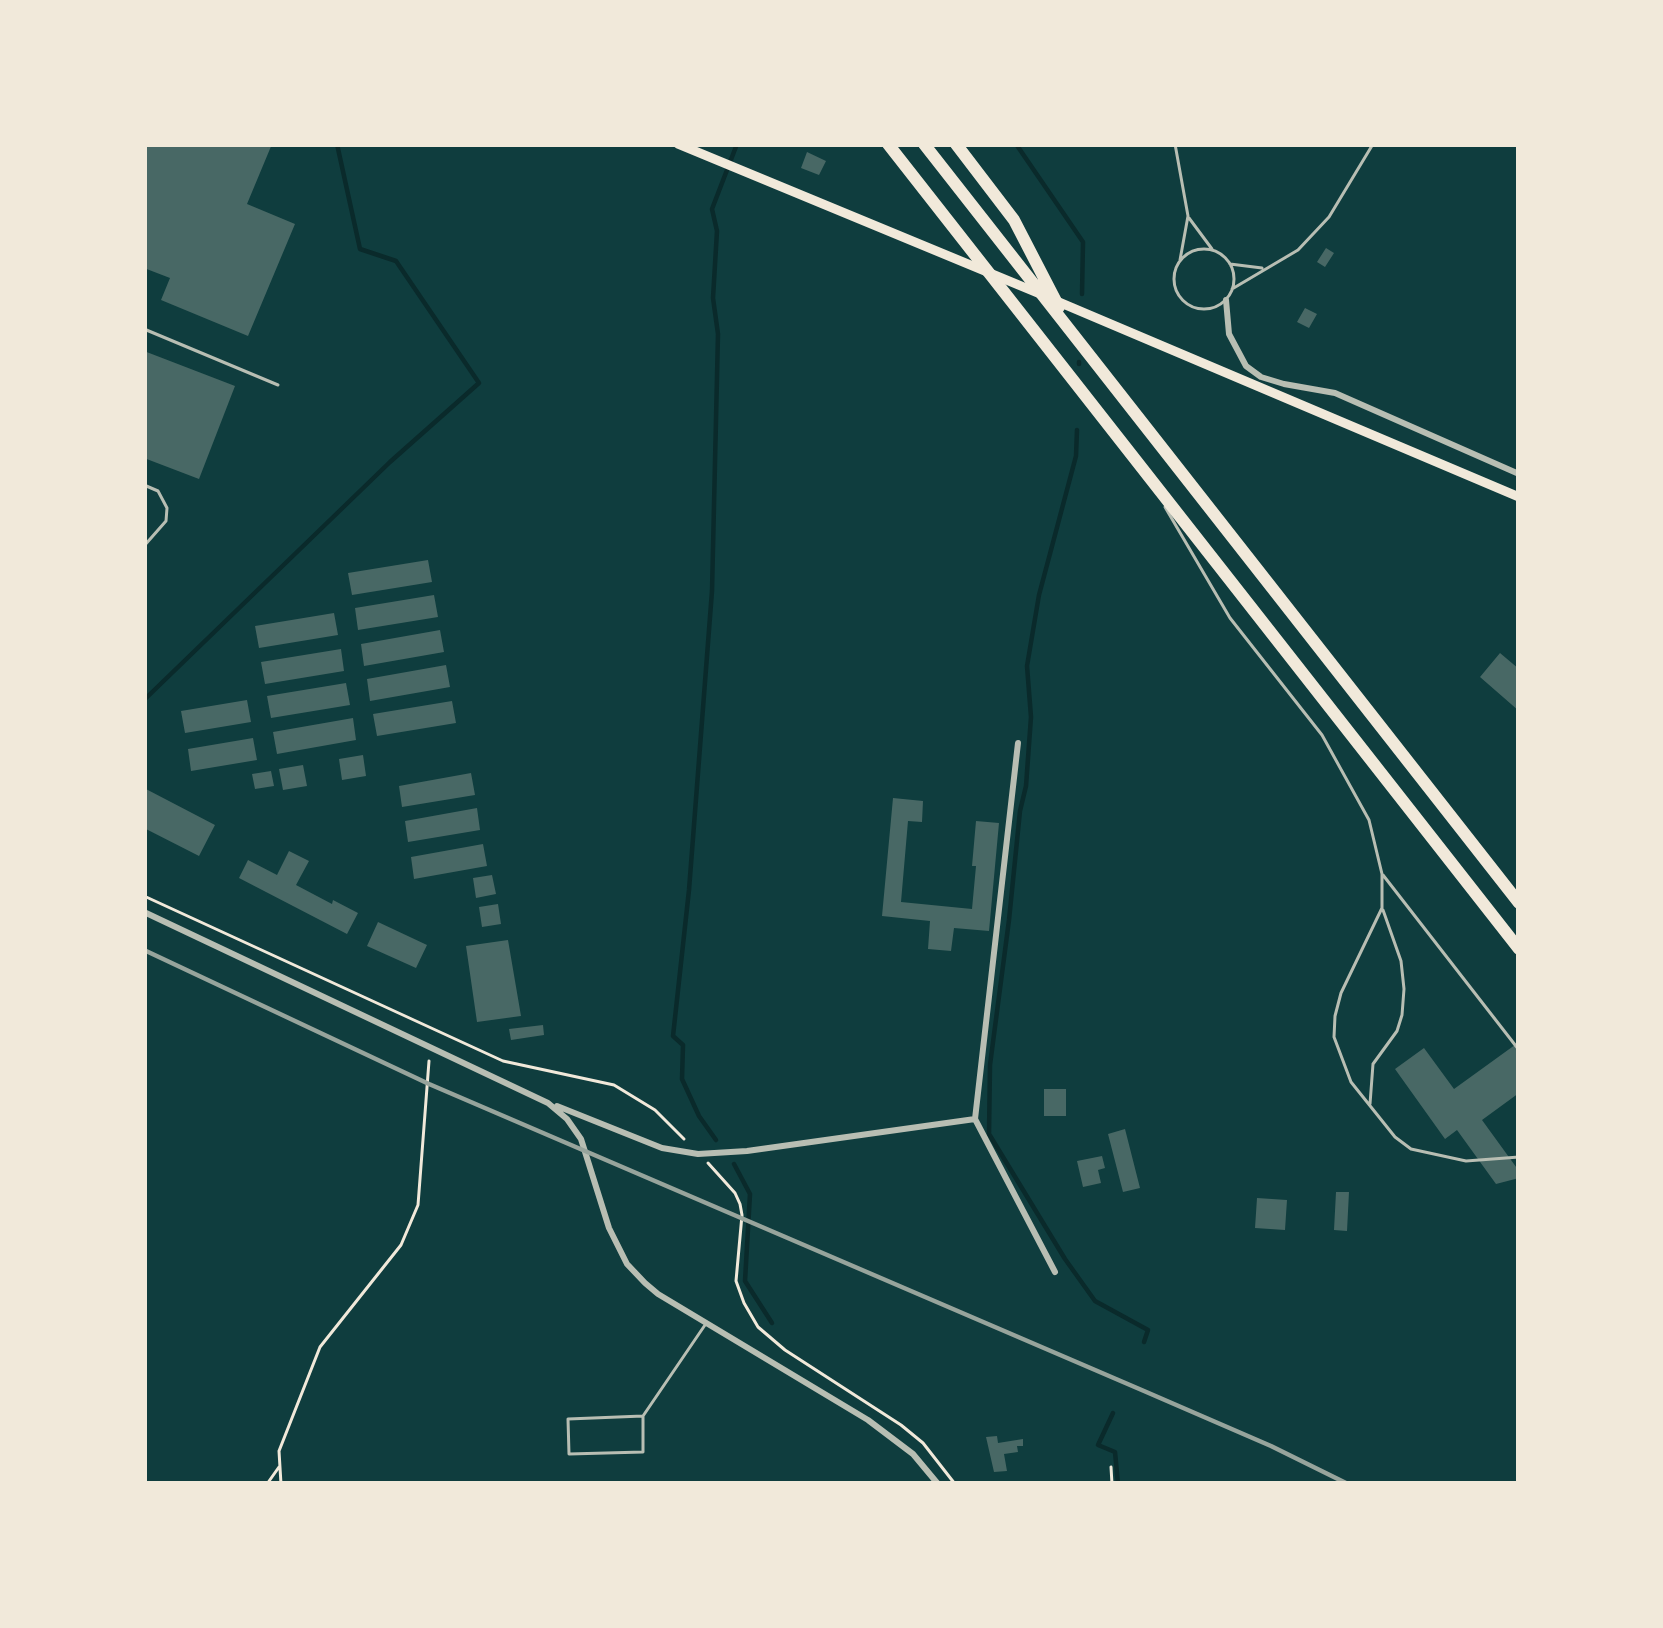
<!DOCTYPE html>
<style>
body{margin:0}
#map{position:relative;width:1663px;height:1628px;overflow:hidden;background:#0f3d3e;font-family:Merriweather,serif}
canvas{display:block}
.frame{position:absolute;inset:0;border:147px solid #f1e9da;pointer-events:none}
</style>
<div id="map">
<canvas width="1663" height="1628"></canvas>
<div class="frame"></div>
</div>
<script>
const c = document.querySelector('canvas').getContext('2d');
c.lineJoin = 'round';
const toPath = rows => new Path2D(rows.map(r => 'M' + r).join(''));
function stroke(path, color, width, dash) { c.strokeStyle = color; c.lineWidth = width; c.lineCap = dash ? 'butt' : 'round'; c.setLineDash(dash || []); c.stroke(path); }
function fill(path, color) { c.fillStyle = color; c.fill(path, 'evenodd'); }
stroke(toPath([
 [1016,144,1083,242,1082,294],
 [1079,362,1079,364],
 [1077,430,1076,456,1039,595,1027,666,1031,717,1026,786,1020,811,1009,920,990,1065,989,1134,1065,1259,1095,1301,1148,1330,1144,1342],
 [144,700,390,462,479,383,396,261,360,249,337,144],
 [716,1140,699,1116,682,1079,683,1045,673,1036,689,890,712,591,718,334,713,298,717,231,712,209,737,144],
 [734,1164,750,1194,745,1281,772,1323],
 [1113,1413,1098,1445,1115,1452,1118,1484]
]), '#0a2a2b', 4.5);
fill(toPath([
 [144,144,272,144,247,204,295,224,248,336,161,300,170,278,144,268],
 [807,152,826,161,819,175,801,168],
 [1326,248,1334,253,1325,267,1317,262],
 [1305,308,1317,314,1309,328,1297,322],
 [144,351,235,386,199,479,144,458],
 [428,560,432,582,352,595,348,573],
 [434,595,438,617,358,630,355,608],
 [334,613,338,635,259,648,255,626],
 [440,630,444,652,364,666,361,644],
 [341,649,344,671,265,684,261,662],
 [1500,653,1519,669,1519,711,1480,677],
 [446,665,450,687,370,701,367,679],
 [346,683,350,705,271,718,267,696],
 [247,700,251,722,185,733,181,711],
 [452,701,456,723,377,736,373,714],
 [353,718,356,740,277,754,273,732],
 [253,738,257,760,191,771,188,749],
 [363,755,366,776,342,780,339,759],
 [303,765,307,786,283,790,279,769],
 [271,771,274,786,255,789,252,774],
 [471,773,475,795,402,807,399,786],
 [144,788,215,825,199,856,144,828],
 [893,798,923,801,922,822,908,821,901,902,972,909,976,866,972,866,976,821,999,823,989,931,954,928,951,951,928,949,930,921,882,916],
 [477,808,480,830,408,842,405,821],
 [483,844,487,866,414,879,411,857],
 [289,851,309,861,296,885,332,904,333,900,358,913,347,934,239,878,248,860,277,875],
 [492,875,496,894,476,898,473,878],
 [498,904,501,924,482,927,479,907],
 [378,922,427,945,416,968,367,946],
 [508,940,521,1016,477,1022,466,946],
 [543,1025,544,1035,511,1040,509,1029],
 [1519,1042,1519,1093,1482,1120,1519,1171,1519,1178,1496,1184,1457,1130,1445,1139,1395,1069,1424,1048,1454,1089],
 [1044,1089,1066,1089,1066,1116,1044,1116],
 [1125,1129,1140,1188,1123,1192,1108,1134],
 [1102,1156,1105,1168,1098,1170,1101,1183,1083,1187,1077,1161],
 [1336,1192,1349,1192,1347,1231,1334,1230],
 [1257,1198,1287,1200,1285,1230,1255,1228],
 [997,1436,998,1443,1023,1439,1023,1446,1017,1446,1018,1452,1004,1454,1007,1471,994,1472,986,1437]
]), '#486865');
stroke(toPath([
 [144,896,503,1061,614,1085,655,1110,684,1139],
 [708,1163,735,1193,740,1204,742,1215,736,1281,744,1303,758,1327,785,1350,901,1425,923,1443,955,1484],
 [1111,1467,1112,1484],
 [267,1484,279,1467],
 [281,1484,279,1451,320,1347,401,1245,418,1205,429,1061]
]), '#f1e9da', 3);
stroke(toPath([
 [1175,144,1188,216,1180,260],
 [1189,218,1212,249],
 '1174 279a30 30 0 1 1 60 0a30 30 0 1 1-60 0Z',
 [1230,264,1262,268],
 [1232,289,1298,250,1329,217,1373,144],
 [144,329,278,385],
 [144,485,158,491,167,508,166,521,144,546],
 [1165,507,1230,618,1322,735,1369,820,1382,874,1382,908,1341,993,1335,1016,1334,1037,1351,1082,1395,1137,1411,1149,1466,1161,1519,1157],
 [1383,875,1519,1050],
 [1370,1104,1373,1064,1397,1031,1402,1015,1404,989,1401,961,1383,910],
 [643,1416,568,1419,569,1454,643,1452,643,1416,705,1325]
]), '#b8beb3', 3);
stroke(toPath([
 [1226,300,1229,334,1246,366,1261,377,1284,384,1335,393,1519,474],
 [1018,743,975,1119,1055,1272],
 [144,912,548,1103,567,1119,581,1139,609,1228,627,1264,645,1283,658,1294,868,1420,913,1454,938,1484],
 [557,1106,662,1148,698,1154,747,1151,975,1119]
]), '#b8beb3', 6);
stroke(toPath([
 [678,144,1038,293],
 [1054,300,1519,497]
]), '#f1e9da', 9);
stroke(toPath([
 [888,144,1519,949],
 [924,144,1519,903],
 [956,144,1014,220,1059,307]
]), '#f1e9da', 12);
stroke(toPath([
 [144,950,429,1084,1144,1391,1271,1446,1348,1484]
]), '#97a49c', 4.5);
</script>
